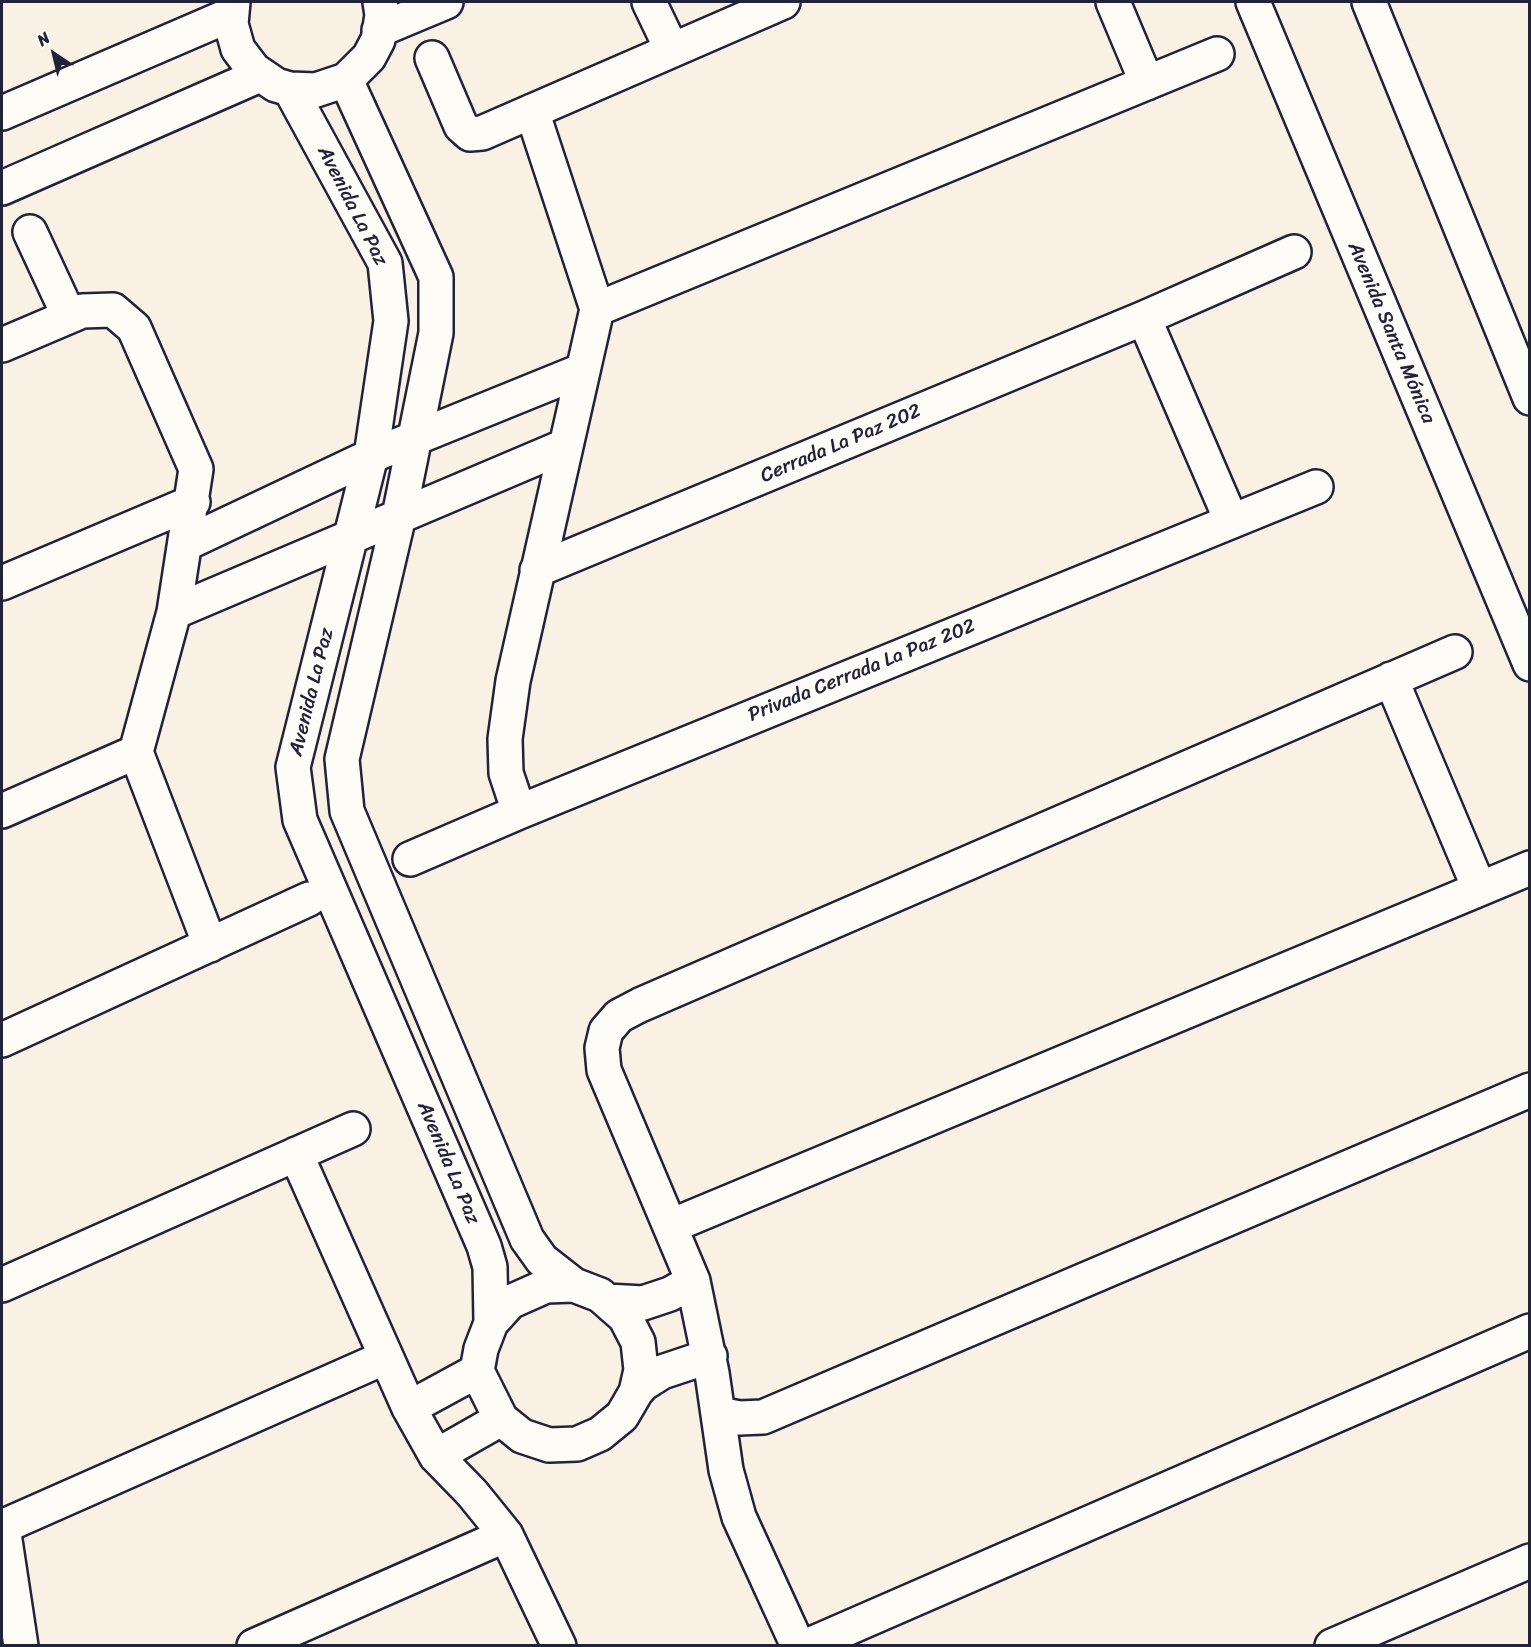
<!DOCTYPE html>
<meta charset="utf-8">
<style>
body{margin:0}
#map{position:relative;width:1531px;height:1647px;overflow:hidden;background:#f8f1e4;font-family:Sriracha,sans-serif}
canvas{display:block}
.frame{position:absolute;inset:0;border:3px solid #22223b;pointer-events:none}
.north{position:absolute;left:24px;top:24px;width:60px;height:60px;-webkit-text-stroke:4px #fdfcf7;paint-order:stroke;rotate:325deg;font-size:16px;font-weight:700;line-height:24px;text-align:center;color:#22223b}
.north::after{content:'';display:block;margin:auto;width:21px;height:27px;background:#22223b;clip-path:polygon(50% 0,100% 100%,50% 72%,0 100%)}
</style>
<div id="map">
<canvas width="1531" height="1647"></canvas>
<div class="frame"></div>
<div class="north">N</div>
</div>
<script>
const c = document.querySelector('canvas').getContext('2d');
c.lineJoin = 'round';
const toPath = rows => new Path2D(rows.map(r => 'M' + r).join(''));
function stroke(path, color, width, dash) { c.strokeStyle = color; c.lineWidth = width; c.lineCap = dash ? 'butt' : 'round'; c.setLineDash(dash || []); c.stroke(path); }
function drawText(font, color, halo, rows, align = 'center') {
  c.font = font + ' Sriracha,sans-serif'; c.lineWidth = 6; c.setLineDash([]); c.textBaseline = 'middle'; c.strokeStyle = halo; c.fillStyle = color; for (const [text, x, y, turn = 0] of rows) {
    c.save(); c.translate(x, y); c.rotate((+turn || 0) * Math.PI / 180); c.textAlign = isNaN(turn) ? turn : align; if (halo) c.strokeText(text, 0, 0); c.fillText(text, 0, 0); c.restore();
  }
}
const minor = toPath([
 [233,2,231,24,238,49,254,70,276,85,290,89,316,90,346,80,369,57,378,40,382,15,380,2],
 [649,2,672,50],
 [1113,2,1147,83],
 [1253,2,1530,664],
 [1369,2,1530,398],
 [379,30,446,2],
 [432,58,461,126,470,134,482,133,783,2],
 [346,80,436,277,436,333,399,516,342,759,347,811,527,1239,542,1260,574,1285],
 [290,89,385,263,391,321,371,456,293,767,300,820,484,1246,490,1267,491,1323],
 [2,113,232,14],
 [2,188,260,75],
 [30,232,69,316],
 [597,309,1217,54],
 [1144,318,1231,520],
 [2,345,82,311,113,310,134,328,196,469,174,612,136,752,210,945],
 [187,543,371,456,583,370],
 [537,570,1144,318,1294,252],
 [2,583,193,502],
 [174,612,565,446],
 [1391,679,1479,888],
 [2,811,136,752],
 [519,812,506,773,505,739,513,681,597,309,532,111],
 [410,859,519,812,1316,487],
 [2,1040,309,899],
 [296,1154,409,1408,436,1456,472,1493,506,1535,559,1646],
 [671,1226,1530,868],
 [2,1285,353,1129],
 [574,1285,600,1295,625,1317,638,1342,641,1370,636,1392,622,1416,600,1434,577,1444,549,1445,522,1436,501,1419,477,1371,481,1349,491,1323,510,1302,546,1286,574,1285],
 [607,1301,643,1303,670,1294,693,1281],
 [636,1392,643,1384,662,1372,710,1356],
 [409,1408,477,1371],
 [719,1414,739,1418,763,1417,1530,1090],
 [436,1456,501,1419],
 [2,1527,386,1357],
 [3,1527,21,1646],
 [254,1646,506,1535],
 [798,1646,739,1517,726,1470,712,1373,693,1281,604,1070,602,1048,606,1031,619,1016,640,1005,1455,652],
 [807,1646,1530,1331],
 [1332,1646,1530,1561]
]);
stroke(minor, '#22223b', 38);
stroke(minor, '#fdfcf7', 33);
drawText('20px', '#22223b', '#fdfcf7', [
 ["Avenida La Paz",352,206,63],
 ["Avenida Santa Mónica",1391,333,67],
 ["Cerrada La Paz 202",841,444,-23],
 ["Privada Cerrada La Paz 202",862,671,-22],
 ["Avenida La Paz",312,692,-76],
 ["Avenida La Paz",448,1163,67]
]);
</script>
